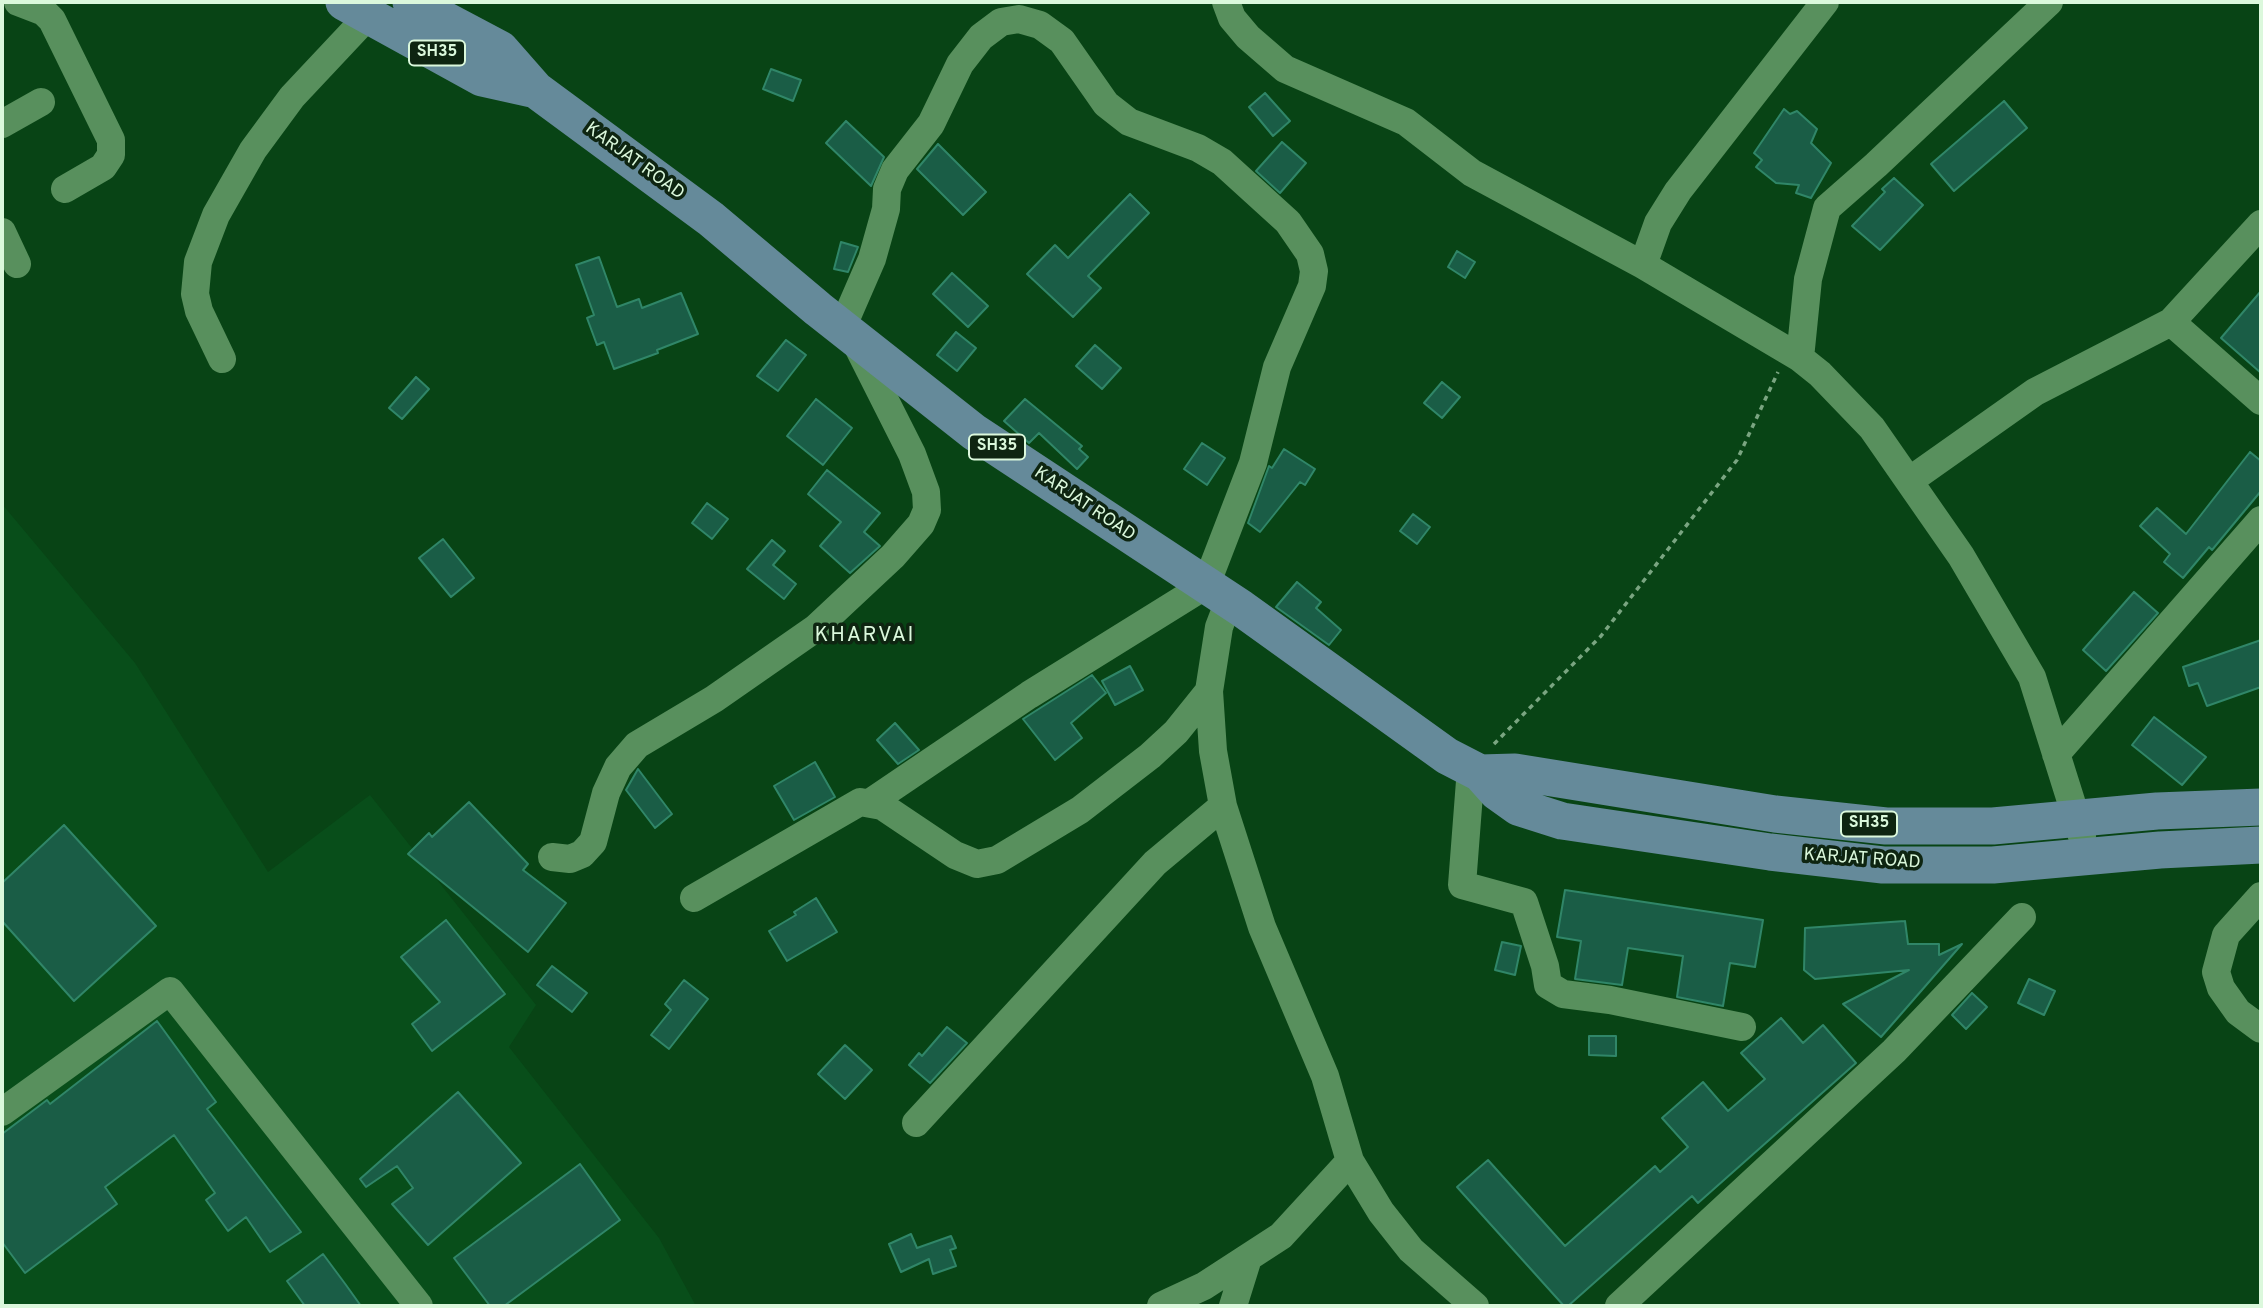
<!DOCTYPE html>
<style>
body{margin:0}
#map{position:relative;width:2263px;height:1308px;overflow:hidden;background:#084415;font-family:Overpass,sans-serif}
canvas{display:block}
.frame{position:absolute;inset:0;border:4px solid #dbf8dc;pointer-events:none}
</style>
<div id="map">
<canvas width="2263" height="1308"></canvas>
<div class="frame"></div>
</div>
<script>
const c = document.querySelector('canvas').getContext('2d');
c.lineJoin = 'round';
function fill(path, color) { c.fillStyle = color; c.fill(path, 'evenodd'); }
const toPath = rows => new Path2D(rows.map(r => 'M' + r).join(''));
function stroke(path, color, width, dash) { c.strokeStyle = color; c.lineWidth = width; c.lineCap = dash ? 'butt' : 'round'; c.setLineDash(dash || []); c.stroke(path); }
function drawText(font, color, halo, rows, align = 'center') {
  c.font = font + ' Overpass,sans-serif'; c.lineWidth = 7; c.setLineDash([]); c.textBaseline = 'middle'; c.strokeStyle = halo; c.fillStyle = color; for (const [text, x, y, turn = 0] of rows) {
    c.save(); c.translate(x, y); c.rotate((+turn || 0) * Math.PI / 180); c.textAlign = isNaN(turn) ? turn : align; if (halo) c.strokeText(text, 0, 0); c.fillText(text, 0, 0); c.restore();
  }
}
fill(toPath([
 [2,504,135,663,268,872,370,795,536,1005,509,1047,659,1238,696,1306,2,1306]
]), '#084e1a');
const building = toPath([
 [771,69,801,80,793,101,763,89,771,69],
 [1265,93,1290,121,1273,136,1249,107,1265,93],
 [2004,101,2027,128,1954,191,1931,164,2004,101],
 [1784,109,1790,114,1797,111,1817,129,1811,143,1831,163,1811,198,1796,193,1799,185,1776,183,1756,167,1762,160,1754,153,1784,109],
 [846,121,884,157,871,186,826,143,846,121],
 [1282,142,1306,163,1280,193,1256,171,1282,142],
 [938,144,986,192,963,215,917,169,938,144],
 [1894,178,1923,205,1880,250,1852,226,1885,192,1882,189,1894,178],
 [1130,194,1149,213,1088,276,1101,288,1073,317,1027,274,1055,245,1068,258,1130,194],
 [841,242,858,247,848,272,834,269,841,242],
 [1457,251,1475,262,1465,278,1448,267,1457,251],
 [599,257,617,307,639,299,642,308,681,293,698,334,657,350,658,353,614,369,604,342,597,345,587,318,594,315,576,265,599,257],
 [952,273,988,306,968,327,933,294,952,273],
 [2261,291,2261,373,2221,338,2261,291],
 [956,332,976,348,957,371,937,355,956,332],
 [786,340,806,355,778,391,757,376,786,340],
 [1095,345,1121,368,1102,389,1076,366,1095,345],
 [416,377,429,389,402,419,389,408,416,377],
 [1442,382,1460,397,1442,418,1424,403,1442,382],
 [816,399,852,428,823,465,787,436,816,399],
 [1025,399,1082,446,1079,449,1088,457,1077,469,1039,433,1029,443,1004,421,1025,399],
 [1202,443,1225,458,1207,485,1184,469,1202,443],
 [1284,449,1315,469,1305,485,1300,482,1260,532,1248,523,1269,466,1272,468,1284,449],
 [2250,452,2261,461,2261,491,2212,550,2209,547,2183,578,2164,562,2170,554,2140,526,2157,508,2186,534,2250,452],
 [827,470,880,513,864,532,880,546,850,573,820,546,841,522,808,494,827,470],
 [707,503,728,519,712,539,692,523,707,503],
 [1413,514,1430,527,1417,544,1400,531,1413,514],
 [443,539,474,578,451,597,419,558,443,539],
 [772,540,785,551,773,565,796,584,784,599,747,569,772,540],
 [1297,582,1321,602,1316,608,1341,630,1329,645,1276,607,1297,582],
 [2134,592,2158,613,2106,671,2083,650,2134,592],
 [2261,640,2261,687,2207,706,2198,683,2189,686,2183,667,2261,640],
 [1130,666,1143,690,1115,705,1102,681,1130,666],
 [1092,675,1106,693,1071,723,1082,738,1055,760,1023,719,1092,675],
 [2154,717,2206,757,2182,785,2132,745,2154,717],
 [895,723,919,750,898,764,877,740,895,723],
 [815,762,835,797,794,820,774,786,815,762],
 [638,769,672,814,655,828,626,790,638,769],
 [469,802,528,864,523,870,566,903,528,952,408,854,429,833,432,837,469,802],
 [64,825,156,926,74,1001,2,921,2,883,64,825],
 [1565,890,1763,920,1755,967,1730,963,1723,1006,1677,997,1683,956,1628,948,1622,985,1575,979,1581,941,1557,937,1565,890],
 [816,898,837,932,787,961,769,931,796,915,794,912,816,898],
 [446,920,505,994,432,1051,412,1024,440,1002,401,957,446,920],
 [1905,921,1908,944,1939,944,1939,955,1962,944,1881,1037,1843,1004,1909,970,1815,979,1804,970,1805,928,1905,921],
 [1502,942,1521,946,1515,975,1495,970,1502,942],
 [552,966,587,993,572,1012,537,985,552,966],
 [2029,979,2055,991,2044,1015,2018,1003,2029,979],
 [684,980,708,999,669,1049,651,1035,671,1010,665,1004,684,980],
 [1972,993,1987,1007,1966,1029,1952,1015,1972,993],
 [1781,1018,1803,1043,1823,1025,1856,1063,1698,1203,1692,1196,1568,1306,1564,1306,1457,1187,1488,1160,1565,1246,1655,1166,1660,1172,1688,1147,1662,1118,1703,1082,1728,1111,1765,1079,1741,1053,1781,1018],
 [157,1021,216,1102,207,1109,301,1232,270,1252,246,1217,228,1231,206,1200,215,1193,174,1135,105,1187,117,1204,25,1273,2,1242,2,1134,47,1100,50,1104,157,1021],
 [947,1027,967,1043,930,1083,909,1065,919,1053,922,1056,947,1027],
 [1589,1036,1616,1036,1616,1056,1589,1055,1589,1036],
 [845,1045,872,1070,845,1099,818,1074,845,1045],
 [458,1092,521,1163,428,1245,392,1204,413,1188,397,1166,366,1187,360,1179,458,1092],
 [580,1164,620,1220,504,1306,490,1306,454,1258,580,1164],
 [911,1234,917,1248,951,1236,956,1248,950,1250,956,1266,933,1274,929,1259,901,1272,889,1244,911,1234],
 [323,1254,346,1285,361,1306,305,1306,287,1281,323,1254]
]);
fill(building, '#1a5d46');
stroke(building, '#308668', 2);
stroke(toPath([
 [1494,744,1601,636,1737,460,1778,372]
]), '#7aa581', 3.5, [5, 5]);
stroke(toPath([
 [18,2,44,12,52,20,111,140,111,155,103,167,65,189],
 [1226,2,1232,18,1248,37,1285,69,1406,122,1472,173,1643,265],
 [1825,2,1678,191,1658,223,1643,265,1800,358,1820,374,1872,428,1961,556,2032,677,2082,836],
 [2,124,41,102],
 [2,232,17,264],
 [2171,322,2261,401],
 [842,328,872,259,886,209,887,189,895,170,931,124,960,64,981,37,1001,22,1019,19,1040,25,1062,41,1106,104,1129,122,1198,148,1222,162,1288,222,1310,254,1314,271,1312,286,1277,367,1253,463,1206,585,1029,695,871,802],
 [1800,358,1808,279,1827,208,1876,165,2049,2],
 [222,359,199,311,195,294,198,262,216,215,253,150,292,97,369,15],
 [1909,481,2035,392,2171,322,2261,224],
 [1229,601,1219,627,1209,691,1213,751,1223,806,1262,927,1325,1076,1350,1161,1381,1212,1411,1250,1475,1306],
 [2056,754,2261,520],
 [1471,768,1462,885,1524,902,1545,966,1548,985,1563,994,1610,1000,1742,1027],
 [552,857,570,859,582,854,593,842,606,793,618,767,637,745,714,699,816,628,893,556,921,524,927,510,926,492,912,454,855,341],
 [2261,896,2226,935,2216,972,2221,988,2238,1012,2261,1029],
 [694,898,860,802,882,806,955,855,977,864,997,860,1080,810,1150,756,1176,732,1209,691],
 [2,1112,170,991,419,1306],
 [916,1123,1155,863,1223,806],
 [1161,1306,1204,1286,1281,1236,1350,1161],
 [1233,1306,1248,1258],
 [1619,1306,1894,1051,2022,917]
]), '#58905d', 28);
stroke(toPath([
 [344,2,482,78,536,90],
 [411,2,500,49,536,90,711,219,818,309,974,432,1241,608,1447,756,1480,773,1497,792,1518,807,1562,821,1770,852,1883,865,1993,865,2160,850,2261,845],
 [1480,773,1515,772,1775,814,1886,826,1993,826,2157,811,2261,807]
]), '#658a9a', 37);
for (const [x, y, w] of [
 [437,53,56],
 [997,447,56],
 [1869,824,56]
]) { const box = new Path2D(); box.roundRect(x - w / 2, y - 12.5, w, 25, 5); c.fillStyle = '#0e2511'; c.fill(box); stroke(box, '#dbf8dc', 2); }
drawText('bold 16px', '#dbf8dc', null, [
 ["SH35",437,53],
 ["SH35",997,447],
 ["SH35",1869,824]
]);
drawText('18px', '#dbf8dc', '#0e2511', [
 ["KARJAT ROAD",634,162,36],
 ["KARJAT ROAD",1084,505,34],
 ["KARJAT ROAD",1862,860,4]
]);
c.letterSpacing = '2px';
drawText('21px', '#dbf8dc', '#0e2511', [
 ["KHARVAI",865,637]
]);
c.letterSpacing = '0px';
</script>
